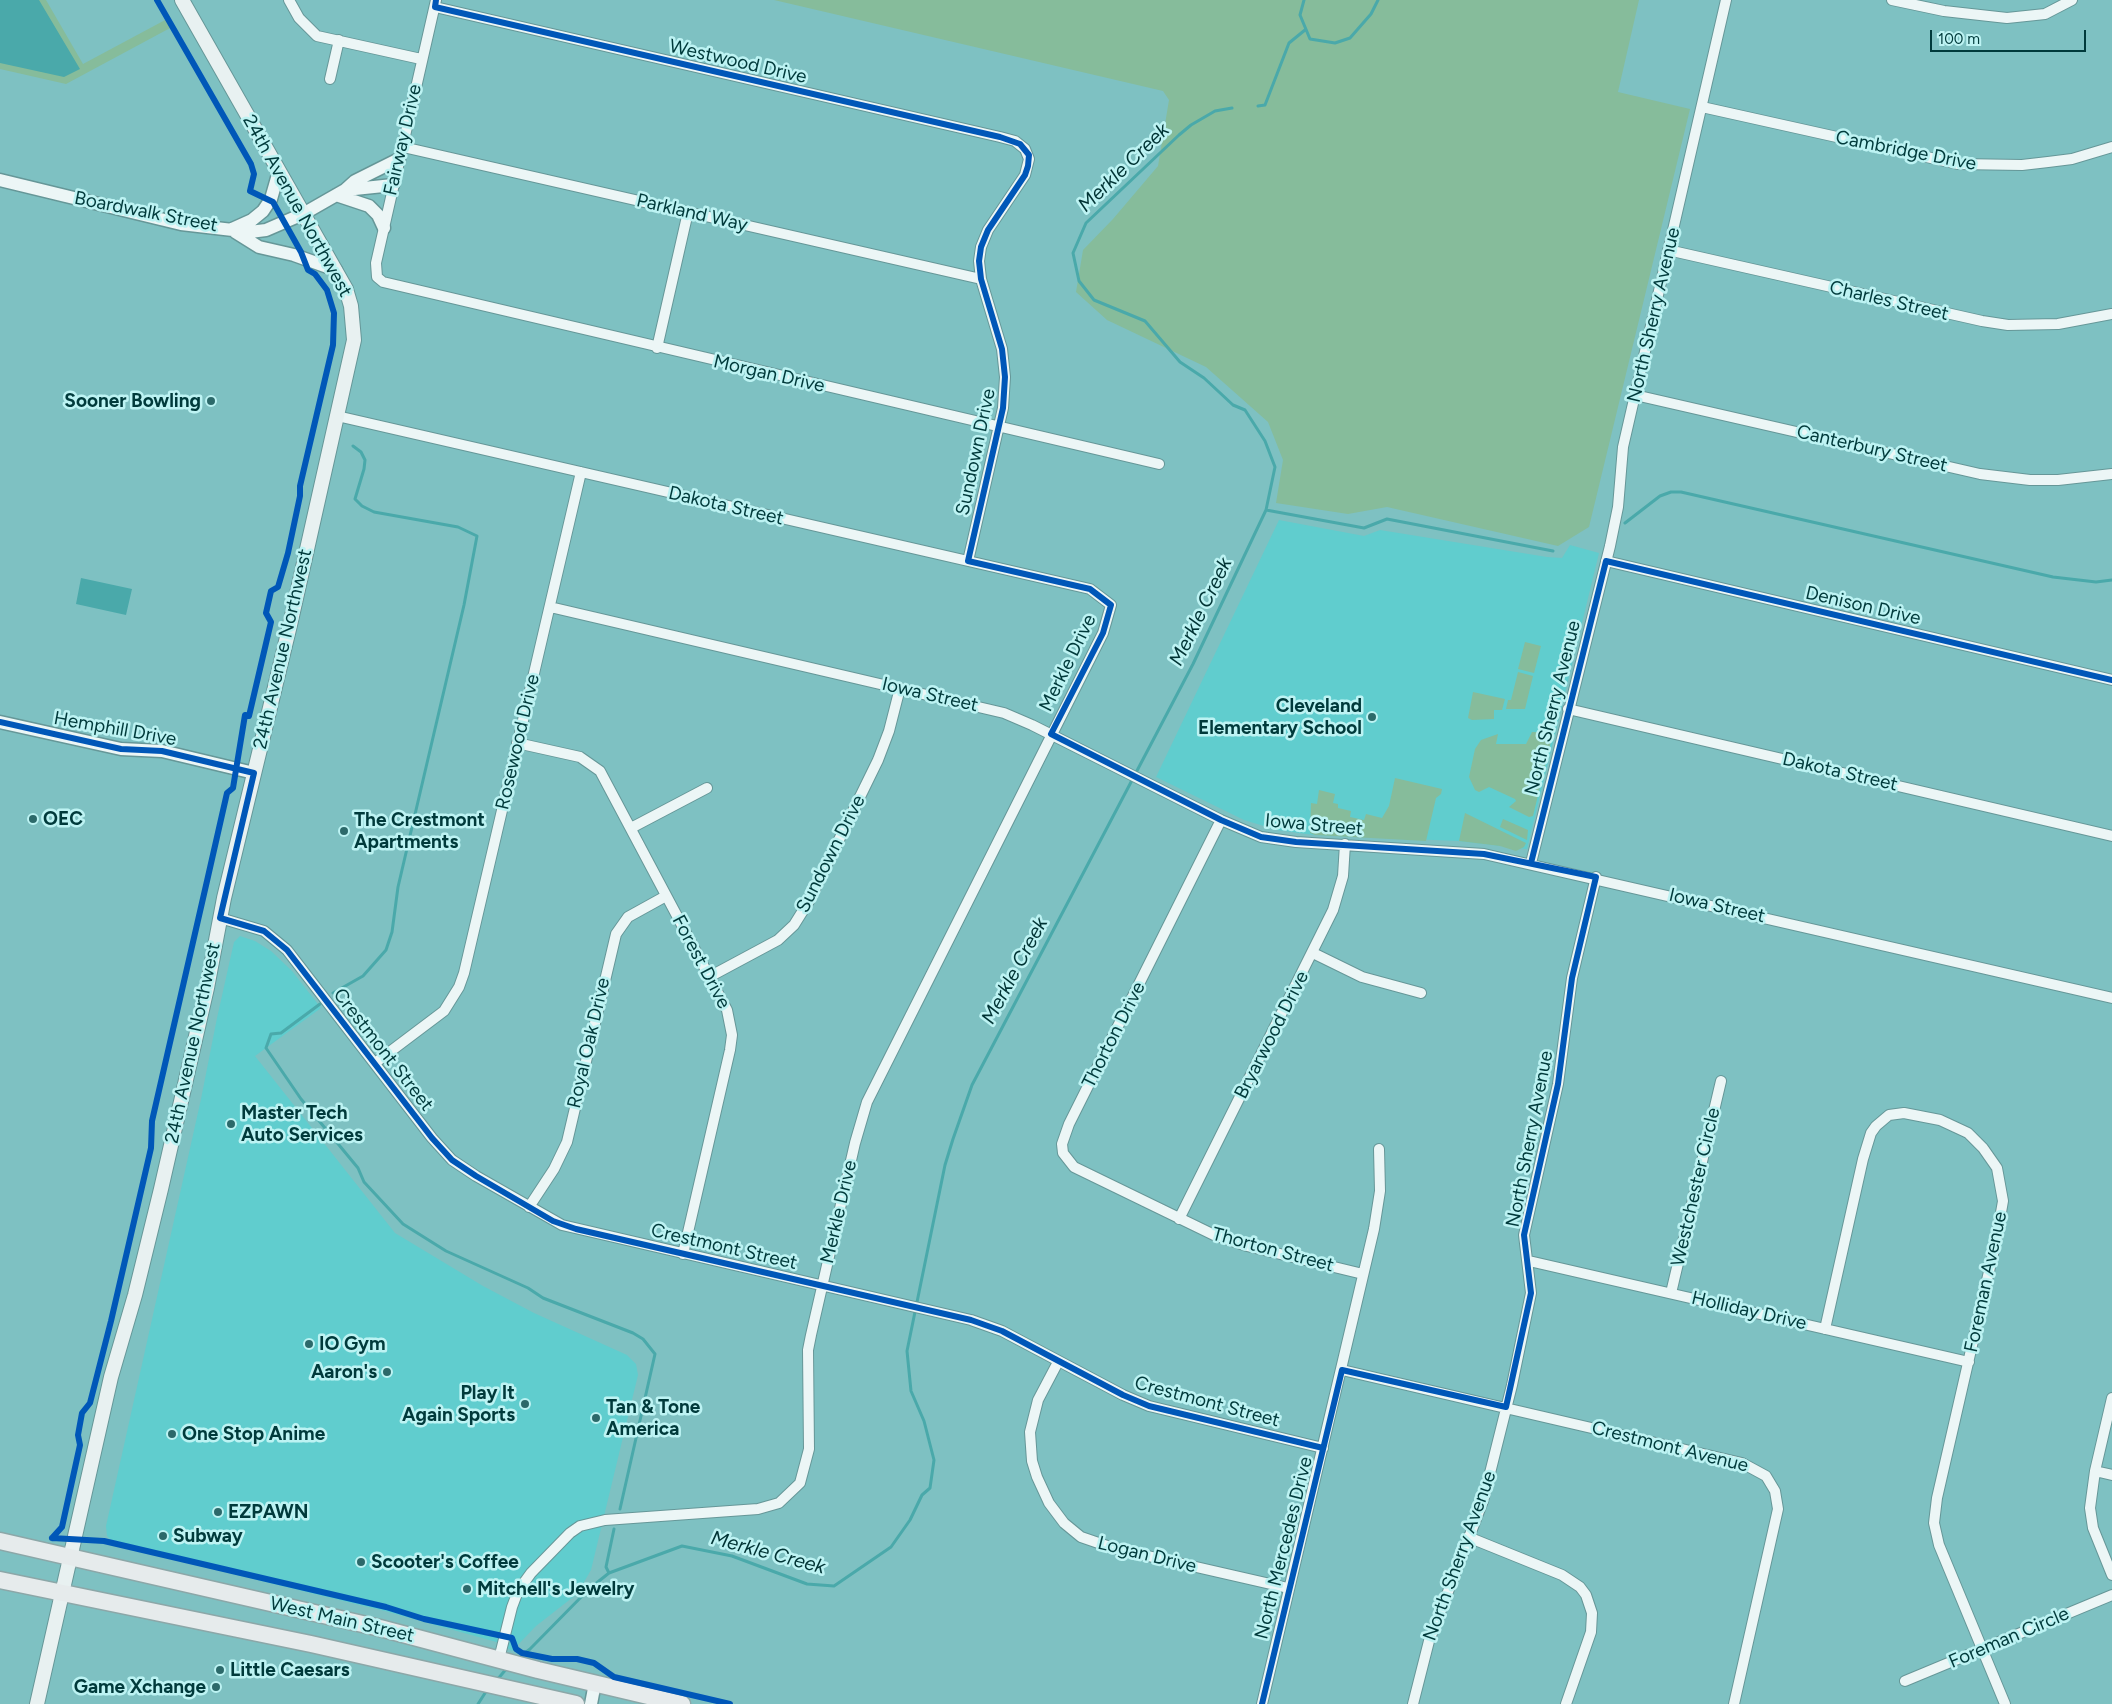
<!DOCTYPE html>
<style>
body{margin:0}
#map{position:relative;width:2112px;height:1704px;overflow:hidden;background:#7ec1c2;font-family:Figtree,sans-serif}
canvas{display:block}
.scale{position:absolute;left:1930px;top:30px;width:156px;height:22px;box-sizing:border-box;border:2px solid #003a3b;border-top:0;padding-left:6px;font-size:15px;line-height:18px;white-space:nowrap;color:#003a3b;-webkit-text-stroke:4px #bdf3f3;paint-order:stroke}
</style>
<div id="map">
<canvas width="2112" height="1704"></canvas>
<div class="scale">100 m</div>
</div>
<script>
const c = document.querySelector('canvas').getContext('2d');
c.lineJoin = 'round';
function fill(path, color) { c.fillStyle = color; c.fill(path, 'evenodd'); }
const toPath = rows => new Path2D(rows.map(r => 'M' + r).join(''));
function stroke(path, color, width, dash) { c.strokeStyle = color; c.lineWidth = width; c.lineCap = dash ? 'butt' : 'round'; c.setLineDash(dash || []); c.stroke(path); }
function drawText(font, color, halo, rows, align = 'center') {
  c.font = font + ' Figtree,sans-serif'; c.lineWidth = 5; c.setLineDash([]); c.textBaseline = 'middle'; c.strokeStyle = halo; c.fillStyle = color; for (const [text, x, y, turn = 0] of rows) {
    c.save(); c.translate(x, y); c.rotate((+turn || 0) * Math.PI / 180); c.textAlign = isNaN(turn) ? turn : align; if (halo) c.strokeText(text, 0, 0); c.fillText(text, 0, 0); c.restore();
  }
}
fill(toPath([
 [1279,520,1364,536,1380,530,1547,557,1562,558,1570,545,1599,553,1527,849,1458,841,1314,835,1277,830,1244,820,1156,777],
 [240,936,255,941,271,951,292,971,321,1008,255,1056,395,1233,483,1286,534,1313,627,1355,636,1364,638,1375,591,1570,577,1594,536,1626,512,1651,500,1643,385,1611,117,1546,107,1536,106,1526,201,1099,217,1018,234,942]
]), '#60cdce');
fill(toPath([
 [0,0,46,0,83,64,167,19,172,27,66,84,0,69],
 [774,0,1639,0,1618,92,1690,109,1589,527,1558,546,1387,507,1348,514,1276,503,1283,460,1268,422,1206,367,1107,320,1076,292,1083,250,1113,219,1158,166,1169,100,1163,91],
 [1525,642,1541,646,1534,673,1518,669],
 [1518,672,1533,676,1525,709,1506,709,1508,700,1511,700],
 [1473,692,1505,699,1502,710,1494,710,1494,719,1472,720,1468,718],
 [1532,732,1553,733,1533,816,1529,817,1509,807,1516,801,1515,799,1489,787,1479,792,1475,790,1469,777,1475,749,1481,740,1498,734,1496,744,1526,744],
 [1395,778,1442,789,1441,794,1436,798,1426,841,1315,835,1310,833,1311,803,1317,804,1319,790,1335,794,1333,803,1338,804,1338,808,1351,811,1350,817,1364,820,1366,814,1382,818,1389,806],
 [1465,813,1526,843,1524,847,1516,851,1500,846,1459,841],
 [1503,819,1528,830,1527,840,1500,827]
]), '#86bc9b');
fill(toPath([
 [0,0,39,0,80,69,64,77,0,63],
 [81,578,132,589,126,615,76,604]
]), '#4aa9aa');
stroke(toPath([
 [1304,0,1300,15,1310,39,1335,43,1350,38,1371,14,1378,0],
 [1258,106,1265,105,1289,43,1305,30],
 [1266,510,1364,528,1387,519,1553,551],
 [1625,523,1660,496,1671,492,1681,492,2053,577,2096,582,2112,580],
 [333,993,363,976,386,950,392,932,398,887,464,605,477,536,458,527,374,512,362,506,355,499,364,469,365,460,361,452,353,446],
 [320,1004,281,1033,271,1034,266,1048,301,1099,358,1168,364,1182,403,1224,446,1251,528,1288,543,1298,633,1333,643,1339,655,1354,620,1509],
 [609,1573,606,1567,614,1529],
 [517,1659,530,1649,589,1589,609,1573,682,1546,732,1556,807,1584,834,1586,891,1547,910,1520,922,1495,930,1488,934,1460,924,1421,911,1391,907,1351,945,1165,953,1139,972,1085,1193,664,1266,510,1275,467,1265,441,1245,410,1233,405,1204,378,1180,362,1145,321,1094,300,1079,281,1073,253,1086,223,1179,135,1191,125,1215,111,1232,108],
 [497,1680,507,1668],
 [478,1704,487,1690]
]), '#4aa9aa', 3);
const minor = toPath([
 [289,0,299,18,317,36,421,59],
 [436,0,376,263,377,277,383,282,1159,464],
 [1892,0,1944,11,2007,18,2045,14,2072,0],
 [435,7,1000,137,1015,141,1025,149,1029,159,1025,175,988,230,981,247,979,261,981,279,1002,349,1005,377,1003,408,968,561],
 [330,79,339,40],
 [1702,107,1958,164,2022,165,2048,162,2072,159,2112,147],
 [403,147,981,279],
 [1668,250,1982,321,2008,325,2058,324,2112,314],
 [657,348,688,212],
 [1635,395,1980,474,2030,480,2058,480,2112,474],
 [337,416,1090,589,1111,605,1103,633,867,1102,855,1143,811,1335,808,1350,809,1449,800,1483,779,1503,758,1509,605,1520,580,1526,570,1533,531,1573,518,1591,512,1607,499,1659],
 [1606,561,2112,680],
 [550,607,1004,713,1032,725,1221,820,1261,837,1296,842,1484,854,2112,998],
 [1568,709,2112,836],
 [517,743,580,757,600,771,727,1010,732,1035,730,1050,683,1254],
 [1221,820,1069,1124,1062,1144,1063,1153,1074,1167,1214,1235,1247,1246,1363,1274],
 [631,828,707,788],
 [1531,863,1610,546,1618,507,1623,447,1726,0],
 [220,918,264,931,287,950,432,1138,452,1160,476,1176,562,1225,971,1320,1002,1331,1123,1395,1149,1406,1323,1448],
 [1313,953,1362,977,1421,993],
 [709,977,778,940,794,925,809,901,878,760,889,731,900,688],
 [375,1063,444,1011,459,987,464,973,581,472],
 [529,1207,554,1169,567,1142,616,934,628,917,666,896],
 [1179,1219,1333,910,1343,876,1345,844],
 [1529,1261,1969,1362],
 [1671,1293,1721,1081],
 [1825,1329,1863,1159,1871,1133,1876,1126,1889,1115,1904,1113,1940,1120,1968,1133,1983,1148,1997,1168,2003,1201,1996,1241,1937,1498,1934,1523,1939,1545,2005,1704],
 [1058,1362,1038,1400,1030,1432,1032,1461,1037,1477,1049,1503,1064,1523,1081,1537,1113,1548,1288,1588],
 [1342,1370,1742,1463,1766,1476,1775,1491,1778,1509,1734,1704],
 [2112,1398,2095,1471,2090,1508,2093,1528,2112,1575],
 [2095,1471,2112,1475],
 [1468,1537,1562,1575,1580,1587,1586,1595,1592,1613,1591,1632,1566,1704],
 [1905,1681,2112,1595],
 [1262,1704,1374,1229,1380,1191,1379,1149],
 [1413,1704,1429,1641,1483,1501,1512,1385,1531,1293,1524,1235,1558,1084,1572,978,1596,877]
]);
const tertiary = toPath([
 [0,180,181,224,250,232,266,230,303,214,345,190,355,181,399,159],
 [345,190,393,185],
 [336,195,369,206,378,215,384,228],
 [232,229,252,220,263,211,271,199,279,171],
 [235,232,259,247,294,255,336,270],
 [0,722,121,749,162,751,254,773],
 [591,1704,595,1683]
]);
const secondary = toPath([
 [37,1704,111,1377,135,1295,161,1189,207,988,224,898,290,625,354,340,351,306,346,289,182,0]
]);
const primary = toPath([
 [0,1541,380,1628,538,1670,682,1704],
 [0,1580,311,1644,576,1704]
]);
stroke(minor, '#669798', 12);
stroke(tertiary, '#669798', 15);
stroke(secondary, '#669798', 16);
stroke(primary, '#8ca7a8', 19);
stroke(minor, '#ecf6f6', 10);
stroke(tertiary, '#ecf6f6', 12);
stroke(secondary, '#e8f1f1', 14);
stroke(primary, '#e6ebec', 16);
stroke(toPath([
 [436,0,435,7,1000,137,1020,144,1029,155,1028,166,1025,175,988,230,981,247,979,261,981,279,1002,349,1005,377,1003,408,968,561,1090,589,1111,605,1103,633,1051,734,1221,820,1261,837,1296,842,1484,854,1596,877,1572,978,1558,1084,1524,1235,1531,1293,1506,1407,1342,1370,1262,1704],
 [0,722,121,749,162,751,254,773,220,918,264,931,287,950,432,1138,452,1160,476,1176,553,1221,576,1229,971,1320,1002,1331,1123,1395,1149,1406,1323,1448],
 [1531,863,1606,561,2112,680],
 [52,1538,62,1527,80,1445,78,1435,82,1413,90,1403,111,1321,151,1148,152,1121,207,881,227,793,233,788,245,715,249,716,271,622,266,613,271,591,278,587,288,553,300,496,300,486,333,345,334,313,327,290,315,274,308,270,301,252,273,202,250,191,254,174,251,164,157,0],
 [52,1538,104,1541,386,1607,424,1619,512,1638,516,1649,522,1653,552,1659,577,1659,594,1663,614,1677,730,1704]
]), '#0057b8', 6);
for (const [x, y, r, color] of [
 [211,401,5,"#2c696a"],
 [1372,717,5,"#2c696a"],
 [33,819,5,"#2c696a"],
 [344,831,5,"#2c696a"],
 [231,1124,5,"#2c696a"],
 [309,1344,5,"#2c696a"],
 [387,1372,5,"#2c696a"],
 [525,1404,5,"#2c696a"],
 [596,1418,5,"#2c696a"],
 [172,1434,5,"#2c696a"],
 [218,1512,5,"#2c696a"],
 [163,1536,5,"#2c696a"],
 [361,1562,5,"#2c696a"],
 [467,1589,5,"#2c696a"],
 [220,1670,5,"#2c696a"],
 [216,1687,5,"#2c696a"]
]) { const dot = new Path2D(); dot.arc(x, y, r, 0, 2 * Math.PI); c.fillStyle = color; c.fill(dot); stroke(dot, '#bdf3f3', 2); }
drawText('19px', '#003a3b', '#bdf3f3', [
 ["Westwood Drive",738,62,13],
 ["Fairway Drive",403,140,-77],
 ["Cambridge Drive",1906,151,11],
 ["24th Avenue Northwest",297,206,61],
 ["Boardwalk Street",146,212,11],
 ["Parkland Way",692,213,13],
 ["Charles Street",1889,301,13],
 ["North Sherry Avenue",1654,315,-77],
 ["Morgan Drive",769,374,13],
 ["Canterbury Street",1872,449,13],
 ["Sundown Drive",976,452,-78],
 ["Dakota Street",726,506,13],
 ["Denison Drive",1863,606,13],
 ["24th Avenue Northwest",283,649,-77],
 ["Merkle Drive",1068,663,-64],
 ["Iowa Street",930,695,13],
 ["North Sherry Avenue",1553,708,-76],
 ["Hemphill Drive",115,729,10],
 ["Rosewood Drive",518,742,-77],
 ["Dakota Street",1840,772,13],
 ["Iowa Street",1314,825,5],
 ["Sundown Drive",831,854,-63],
 ["Iowa Street",1717,906,13],
 ["Forest Drive",701,962,62],
 ["Thorton Drive",1114,1035,-63],
 ["Bryarwood Drive",1272,1035,-63],
 ["24th Avenue Northwest",193,1043,-78],
 ["Royal Oak Drive",589,1043,-77],
 ["Crestmont Street",383,1050,52],
 ["North Sherry Avenue",1530,1139,-79],
 ["Westchester Circle",1696,1187,-77],
 ["Merkle Drive",839,1212,-77],
 ["Crestmont Street",724,1247,13],
 ["Thorton Street",1273,1250,15],
 ["Foreman Avenue",1986,1282,-78],
 ["Holliday Drive",1749,1311,13],
 ["Crestmont Street",1207,1402,15],
 ["Crestmont Avenue",1670,1447,14],
 ["North Mercedes Drive",1284,1548,-76],
 ["Logan Drive",1147,1555,14],
 ["North Sherry Avenue",1460,1556,-70],
 ["West Main Street",342,1620,13],
 ["Foreman Circle",2009,1638,-23]
]);
drawText('bold 19px', '#003a3b', '#bdf3f3', [
 ["Sooner Bowling",201,401,"right"],
 ["Cleveland",1362,706,"right"],
 ["Elementary School",1362,728,"right"],
 ["OEC",43,819],
 ["The Crestmont",354,820],
 ["Apartments",354,842],
 ["Master Tech",241,1113],
 ["Auto Services",241,1135],
 ["IO Gym",319,1344],
 ["Aaron's",377,1372,"right"],
 ["Play It",515,1393,"right"],
 ["Again Sports",515,1415,"right"],
 ["Tan & Tone",606,1407],
 ["America",606,1429],
 ["One Stop Anime",182,1434],
 ["EZPAWN",228,1512],
 ["Subway",173,1536],
 ["Scooter's Coffee",371,1562],
 ["Mitchell's Jewelry",477,1589],
 ["Little Caesars",230,1670],
 ["Game Xchange",206,1687,"right"]
], 'left');
drawText('italic 20px', '#003334', '#bdf3f3', [
 ["Merkle Creek",1124,168,-44],
 ["Merkle Creek",1201,612,-64],
 ["Merkle Creek",1015,971,-62],
 ["Merkle Creek",768,1553,15]
]);
</script>
